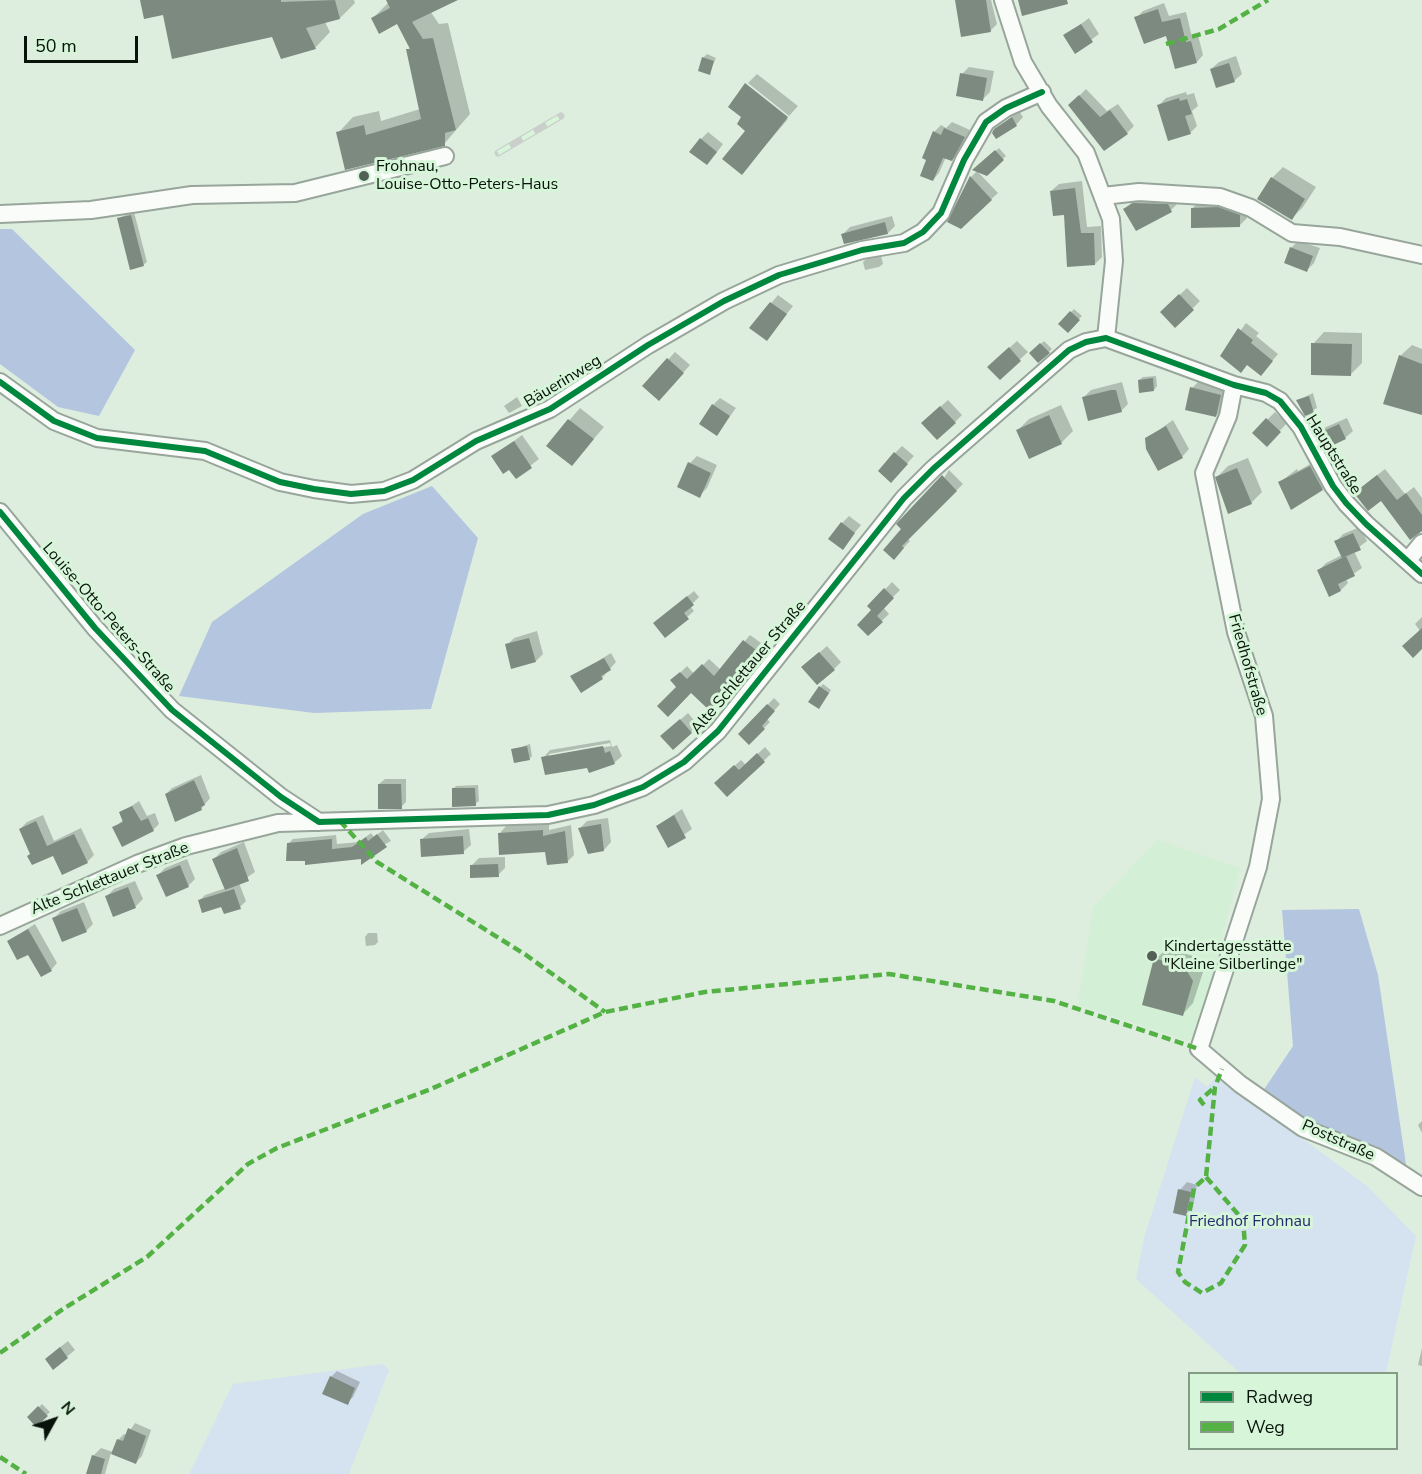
<!DOCTYPE html>
<meta charset="utf-8">
<style>
body{margin:0}
#map{position:relative;width:1422px;height:1474px;overflow:hidden;background:#ddeedf;font-family:"Nunito Sans",sans-serif}
canvas{display:block}
.legend{position:absolute;left:1188px;top:1372px;width:210px;height:78px;box-sizing:border-box;background:#d6f5d9;border:2px solid #849b86;margin:0;padding:8px 10px;list-style:none;font-size:18px;color:#08130a}
.legend li{display:flex;align-items:center;gap:12px;height:30px}
.legend b{width:30px;border:2px solid #849b86}
.north{position:absolute;left:24px;top:1390px;width:60px;height:60px;-webkit-text-stroke:4px #d6f5d9;paint-order:stroke;rotate:50deg;font-size:16px;font-weight:700;line-height:24px;text-align:center;color:#08130a}
.north::after{content:'';display:block;margin:auto;width:21px;height:27px;background:#08130a;clip-path:polygon(50% 0,100% 100%,50% 72%,0 100%)}
.scale{position:absolute;left:24px;top:36px;width:114px;height:27px;box-sizing:border-box;border:3px solid #08130a;border-top:0;padding-left:8px;font-size:18px;line-height:21px;white-space:nowrap;color:#08130a;-webkit-text-stroke:4px #d6f5d9;paint-order:stroke}
</style>
<div id="map">
<canvas width="1422" height="1474"></canvas>
<ul class="legend">
<li><b style="height:8px;background:#00873e"></b>Radweg</li>
<li><b style="height:8px;background:#54b144"></b>Weg</li>
</ul>
<div class="north">N</div>
<div class="scale">50 m</div>
</div>
<script>
const c = document.querySelector('canvas').getContext('2d');
c.lineJoin = 'round';
function fill(path, color) { c.fillStyle = color; c.fill(path, 'evenodd'); }
const toPath = rows => new Path2D(rows.map(r => 'M' + r).join(''));
function stroke(path, color, width, dash) { c.strokeStyle = color; c.lineWidth = width; c.lineCap = dash ? 'butt' : 'round'; c.setLineDash(dash || []); c.stroke(path); }
function drawText(font, color, halo, rows, align = 'center') {
  c.font = font + ' "Nunito Sans",sans-serif'; c.lineWidth = 6; c.setLineDash([]); c.textBaseline = 'middle'; c.strokeStyle = halo; c.fillStyle = color; for (const [text, x, y, turn = 0] of rows) {
    c.save(); c.translate(x, y); c.rotate((+turn || 0) * Math.PI / 180); c.textAlign = isNaN(turn) ? turn : align; if (halo) c.strokeText(text, 0, 0); c.fillText(text, 0, 0); c.restore();
  }
}
fill(toPath([
 [1158,840,1240,868,1197,1034,1188,1041,1078,1005,1093,907]
]), '#d3efd6');
fill(toPath([
 [1217,1076,1367,1186,1416,1236,1386,1373,1240,1373,1136,1279,1144,1238,1195,1077,1207,1087],
 [383,1364,389,1370,349,1474,189,1474,233,1384]
]), '#d5e3f0');
fill(toPath([
 [0,229,12,229,135,350,99,416,58,407,0,364],
 [432,486,478,538,431,709,314,713,179,696,212,622,363,514],
 [1359,909,1378,975,1408,1178,1259,1097,1293,1046,1282,910]
]), '#b4c5e0');
fill(toPath([
 [141,0,354,0,355,3,340,18,325,22,330,32,315,48,273,35,165,13],
 [388,0,454,0,430,11,439,24,448,23,470,114,444,144,338,133,353,117,379,111,381,121,420,109,408,50,410,47,398,22,373,18,388,3],
 [956,0,991,0,997,24,990,31],
 [1164,3,1169,16,1186,12,1192,37,1198,35,1203,55,1197,62,1167,34,1136,18,1143,11],
 [1089,18,1099,34,1075,52,1065,36],
 [707,54,716,58,709,73,703,58],
 [1236,56,1242,74,1234,81,1211,69,1219,62],
 [969,67,994,71,990,92,983,99,962,74],
 [757,74,798,106,789,116,748,83],
 [746,85,788,119,742,173,747,131,743,117],
 [1086,89,1107,111,1118,104,1134,126,1127,133,1070,105],
 [1186,92,1187,95,1194,93,1198,106,1192,111,1197,126,1190,133,1159,105,1166,98],
 [1019,111,1023,117,1016,125,995,130],
 [952,122,970,130,958,153,952,160,946,157,939,173,933,180,928,159,934,132,941,125,946,128],
 [708,132,723,144,714,156,701,139],
 [999,148,1006,156,986,174,975,169],
 [1283,167,1316,187,1303,207,1291,219,1272,178],
 [977,171,998,193,961,227,949,222,971,177],
 [1082,181,1087,227,1101,226,1102,257,1095,264,1051,191,1059,184],
 [1147,197,1174,199,1177,204,1171,210,1125,209,1131,203],
 [1199,201,1247,208,1247,218,1240,225,1192,209],
 [134,212,147,262,143,265,118,218],
 [892,216,895,226,888,233,843,234,850,227],
 [1298,241,1320,248,1314,263,1307,270,1291,248],
 [881,256,883,264,879,267,865,270,863,262,867,258],
 [1187,288,1200,301,1175,326,1162,312],
 [778,295,793,306,767,339,751,327],
 [1074,309,1082,316,1068,330,1061,323],
 [1246,323,1259,333,1256,336,1278,354,1267,367,1222,356],
 [1324,332,1362,333,1362,363,1351,374,1313,344],
 [1017,341,1028,352,1000,378,997,359],
 [1044,341,1052,349,1039,361,1031,353],
 [1412,345,1422,349,1422,414,1400,356],
 [675,352,690,365,666,392,644,386],
 [1156,376,1157,386,1154,390,1139,380,1143,377],
 [1199,381,1228,388,1223,408,1216,416,1192,388],
 [1122,382,1128,404,1121,411,1083,398,1091,390],
 [1313,393,1317,408,1306,414,1298,400],
 [517,397,522,406,509,413,504,406],
 [720,398,736,408,717,434,713,405],
 [948,400,962,415,955,422,930,416],
 [1061,405,1073,431,1061,443,1018,430,1029,419],
 [580,408,604,427,572,464,548,445],
 [1275,412,1287,423,1267,445,1254,433],
 [1347,418,1353,431,1345,438,1319,434,1326,427],
 [1173,420,1189,449,1182,457,1146,439],
 [522,435,539,459,516,477,510,468,493,457],
 [902,446,914,456,898,473,895,453],
 [697,456,717,465,707,488,699,496,690,463],
 [1248,458,1262,492,1251,503,1217,477,1228,466],
 [1317,460,1329,481,1322,489,1280,482,1297,469,1298,471],
 [1385,469,1405,494,1414,487,1422,498,1422,530,1363,486],
 [949,470,963,484,908,539,910,541,894,558],
 [849,516,861,525,842,548,842,523],
 [1360,527,1367,541,1354,551,1362,568,1346,579,1348,583,1341,590,1330,595,1319,570,1326,563,1342,555,1336,542,1343,534],
 [892,582,900,590,883,607,889,614,868,634,873,610,869,606],
 [694,591,699,597,690,606,694,611,665,636,662,617],
 [1422,617,1422,647,1420,631,1415,624],
 [537,631,543,654,536,661,507,645,514,638],
 [750,635,761,643,731,680,734,683,709,708,691,691,678,687,679,674,687,666,694,674,709,659,721,670],
 [827,646,841,662,834,669,811,660],
 [611,653,616,662,602,678,581,691,572,677],
 [823,684,831,690,822,704,820,687],
 [774,698,780,704,767,719,770,722,749,743,740,734],
 [688,713,698,725,691,732,670,729],
 [610,740,612,747,617,745,622,756,614,763,588,766,543,758,550,750],
 [610,743,611,746,549,757,549,754],
 [530,744,532,756,529,759,512,750],
 [765,747,771,754,727,795,716,783,741,760,746,765],
 [201,775,210,798,201,809,166,794,172,788],
 [385,779,406,779,406,802,401,807,379,784],
 [478,785,479,801,475,804,453,789,456,786],
 [139,801,147,816,155,813,159,824,153,830,114,828,124,819,121,813],
 [682,809,692,829,668,846,657,826],
 [43,815,54,841,81,828,94,855,87,862,54,854,31,854,20,829,27,822],
 [608,818,611,842,604,850,580,828,587,821],
 [549,824,549,830,571,825,574,855,567,862,547,851,500,833,506,826],
 [469,829,471,845,463,852,421,840,429,833],
 [383,830,391,841,362,857,307,860,288,844,293,839,336,835,337,844,359,842,371,833,374,837],
 [244,842,255,872,239,883,246,901,240,907,200,900,205,895,226,888,214,859,221,852],
 [505,857,505,868,498,875,471,866,479,858],
 [187,859,195,879,188,886,158,875,165,868],
 [135,881,143,899,136,906,114,915,106,897,114,889],
 [84,902,93,924,86,931,54,918,61,911],
 [35,924,57,963,51,970,9,941],
 [368,933,377,933,378,942,375,945,366,946,365,937],
 [1167,948,1196,957,1204,969,1193,1003,1182,1015,1156,959],
 [1422,1121,1422,1133,1418,1125],
 [1187,1182,1197,1185,1193,1207,1186,1214,1180,1190],
 [68,1341,75,1350,53,1368,54,1352],
 [1422,1348,1422,1366,1418,1365],
 [337,1371,360,1382,353,1397,347,1403,331,1377],
 [42,1404,50,1412,36,1425,29,1417],
 [135,1423,151,1430,142,1456,136,1462,111,1453,105,1474,88,1474,93,1456,101,1448,113,1452,118,1440,124,1434,127,1435]
]), '#0003');
fill(toPath([
 [140,0,281,0,281,2,335,0,340,19,306,28,316,49,281,59,272,37,172,59,163,15,144,19],
 [386,0,458,0,412,22,423,39,433,38,456,130,445,133,445,146,345,170,336,132,364,125,366,135,421,119,406,49,410,49,397,24,379,34,371,18,390,8],
 [955,0,986,0,991,32,961,37],
 [1018,0,1067,0,1068,4,1022,16],
 [1158,9,1162,22,1180,18,1186,42,1191,41,1197,63,1175,69,1166,36,1144,44,1134,17],
 [1081,24,1093,42,1075,54,1063,35],
 [702,57,714,61,710,75,698,71],
 [1229,63,1235,82,1216,88,1210,69],
 [960,73,987,78,983,101,956,96],
 [745,83,788,117,742,175,722,159,745,131,737,124,741,117,728,107],
 [1079,95,1100,117,1110,110,1128,134,1104,151,1068,105],
 [1179,98,1180,101,1187,99,1192,114,1185,116,1191,134,1168,141,1157,105],
 [1012,117,1017,126,996,139,992,133,994,129],
 [944,128,965,137,952,161,943,158,933,181,920,176,926,160,922,158,933,131,941,135],
 [700,138,717,152,707,165,689,152],
 [995,150,1004,160,987,176,972,170],
 [970,176,992,200,961,229,947,222],
 [1271,177,1305,199,1292,220,1257,199],
 [1075,188,1081,233,1094,233,1095,265,1067,267,1064,215,1053,216,1050,191],
 [1133,203,1168,204,1172,212,1136,231,1123,209],
 [1218,207,1240,215,1240,227,1191,228,1191,208],
 [131,215,144,266,130,270,117,218],
 [885,222,888,234,844,244,841,234],
 [1290,247,1313,256,1307,272,1284,263],
 [1179,294,1194,310,1175,328,1160,312],
 [770,302,787,314,767,341,749,328],
 [1070,311,1080,320,1068,333,1058,324],
 [1238,328,1253,340,1251,343,1273,361,1261,376,1247,365,1241,373,1220,356],
 [1040,343,1050,353,1038,363,1029,353],
 [1311,343,1352,344,1351,376,1311,375],
 [1009,347,1021,361,1000,380,987,367],
 [1399,355,1422,364,1422,415,1383,404],
 [667,358,684,373,659,401,642,386],
 [1153,378,1154,391,1139,393,1138,380],
 [1190,387,1221,395,1216,417,1185,410],
 [1111,390,1116,390,1122,412,1088,421,1082,397],
 [1309,396,1314,413,1305,416,1296,400],
 [712,404,730,416,717,436,699,424],
 [940,406,956,423,937,440,921,423],
 [1049,415,1062,444,1029,459,1016,430],
 [1266,418,1281,432,1267,447,1252,433],
 [568,419,594,439,572,466,546,446],
 [1339,424,1346,439,1325,449,1317,434],
 [1166,426,1183,458,1158,471,1146,449,1145,438],
 [514,441,532,468,516,479,509,470,503,474,491,456],
 [894,452,908,464,891,483,878,471],
 [688,462,711,473,700,498,677,487],
 [1310,466,1323,490,1291,510,1278,482],
 [1237,468,1252,504,1228,514,1215,477],
 [942,475,957,491,902,546,904,548,894,560,883,550,901,529,896,524],
 [1377,475,1397,500,1406,493,1422,515,1422,531,1410,540,1381,501,1368,511,1354,493],
 [841,522,855,533,843,550,828,539],
 [1353,533,1361,550,1342,558,1334,541],
 [1346,556,1355,576,1338,584,1341,591,1329,597,1317,570],
 [884,588,894,598,877,616,883,622,868,636,857,625,871,610,867,606],
 [687,596,694,605,684,613,689,619,665,638,653,623],
 [1422,628,1422,649,1413,658,1402,646],
 [529,638,536,662,511,669,505,644],
 [743,640,756,650,725,687,729,691,709,710,691,693,668,717,657,706,676,687,670,680,680,672,687,679,702,664,714,676],
 [819,652,835,670,817,685,801,667],
 [604,658,611,670,601,676,603,679,581,693,570,676],
 [819,686,829,693,819,709,808,702],
 [767,704,775,711,762,726,765,729,749,745,738,734],
 [680,719,692,733,673,750,660,736],
 [527,746,530,760,514,763,511,749],
 [603,746,605,753,610,751,615,764,589,773,587,768,545,775,541,757],
 [757,753,765,762,727,797,714,783,734,765,739,770],
 [194,780,205,805,201,807,202,810,175,822,165,794],
 [378,784,401,784,402,809,378,809],
 [452,788,475,788,476,806,452,807],
 [132,806,141,821,148,818,154,831,122,847,112,827,123,822,119,812],
 [674,815,686,838,668,848,656,826],
 [36,821,47,846,74,834,88,863,62,875,53,856,32,865,27,856,30,854,19,829],
 [601,824,604,851,588,854,578,828],
 [543,830,543,836,565,831,568,863,547,865,545,852,499,855,498,833],
 [377,834,387,847,361,865,361,859,305,865,305,861,286,861,287,843,332,839,332,849,352,847,366,837,368,841],
 [463,836,464,854,421,857,420,839],
 [237,848,249,881,225,890,212,859],
 [498,864,499,877,470,878,470,865],
 [180,865,189,887,166,897,156,875],
 [128,887,136,908,113,917,105,896],
 [234,889,241,909,224,914,221,907,202,913,198,900],
 [77,908,87,932,62,942,52,918],
 [28,929,52,971,41,977,28,955,17,960,7,941],
 [1154,958,1185,968,1193,981,1183,1016,1142,1005],
 [1178,1189,1191,1192,1186,1216,1173,1213],
 [60,1347,68,1358,53,1370,45,1359],
 [330,1376,355,1388,348,1405,322,1394],
 [38,1406,48,1416,36,1427,27,1417],
 [128,1428,146,1436,136,1464,111,1454,117,1439,123,1441],
 [92,1455,105,1459,101,1474,86,1474]
]), '#7d8a7f');
const street = toPath([
 [1003,0,1023,62,1049,106,1086,153,1111,219,1114,261,1106,338],
 [1103,196,1139,192,1220,197,1251,208,1292,233,1340,237,1422,255],
 [0,214,91,210,192,195,295,193,445,156],
 [1106,338,1234,385,1266,393,1280,401,1301,427,1333,486,1346,503,1366,524,1422,574],
 [0,382,54,421,97,438,205,451,280,482,314,489,351,494,384,491,413,480,476,441,550,409,648,345,724,301,779,275,862,250,904,243,923,232,941,213,964,160,986,122,1006,108,1042,92],
 [1234,385,1228,416,1204,473,1236,632,1264,716,1271,799,1258,867,1199,1049,1240,1084,1303,1128,1376,1157,1422,1187],
 [0,512,95,628,172,710,281,797,319,822],
 [1408,560,1422,543],
 [0,926,137,864,186,846,278,823,548,815,594,805,643,787,684,762,718,731,904,498,933,469,1069,350,1086,342,1106,338]
]);
stroke(street, '#98a59a', 20);
stroke(street, '#fafcfa', 16);
const rail = toPath([
 [498,153,561,116]
]);
stroke(rail, '#cacfcb', 7);
stroke(rail, '#d6f5d9', 4.5, [14]);
stroke(toPath([
 [1166,44,1219,29,1268,0],
 [340,821,377,862,526,955,605,1012],
 [1204,1105,1200,1100,1215,1087],
 [1206,1177,1243,1220,1245,1245,1221,1283,1202,1293,1185,1282,1178,1272,1194,1188,1206,1177,1215,1087,1222,1069],
 [0,1353,63,1309,147,1257,248,1164,277,1148,431,1089,605,1012,705,992,889,974,1054,1001,1199,1049],
 [0,1457,26,1474]
]), '#54b144', 4.5, [9, 4.5]);
stroke(toPath([
 [0,382,54,421,97,438,205,451,280,482,314,489,351,494,384,491,413,480,476,441,550,409,648,345,724,301,779,275,862,250,904,243,923,232,941,213,964,160,986,122,1006,108,1042,92],
 [0,512,95,628,172,710,281,797,319,822,548,815,594,805,643,787,684,762,718,731,904,498,933,469,1069,350,1086,342,1106,338,1234,385,1266,393,1280,401,1301,427,1333,486,1346,503,1366,524,1422,574]
]), '#00873e', 6);
for (const [x, y, r, color] of [
 [364,176,6,"#536055"],
 [1152,956,6,"#536055"]
]) { const dot = new Path2D(); dot.arc(x, y, r, 0, 2 * Math.PI); c.fillStyle = color; c.fill(dot); stroke(dot, '#d6f5d9', 2); }
drawText('16px', '#08130a', '#d6f5d9', [
 ["Frohnau,",376,167],
 ["Louise-Otto-Peters-Haus",376,185],
 ["Kindertagesstätte",1164,947],
 ["\"Kleine Silberlinge\"",1164,965]
], 'left');
drawText('16px', '#08130a', '#d6f5d9', [
 ["Bäuerinweg",563,382,-31],
 ["Hauptstraße",1333,455,58],
 ["Louise-Otto-Peters-Straße",108,618,49],
 ["Friedhofstraße",1247,665,74],
 ["Alte Schlettauer Straße",749,668,-50],
 ["Alte Schlettauer Straße",110,879,-22],
 ["Poststraße",1338,1141,24]
]);
drawText('16px', '#222b72', '#d6f5d9', [
 ["Friedhof Frohnau",1250,1222]
]);
</script>
